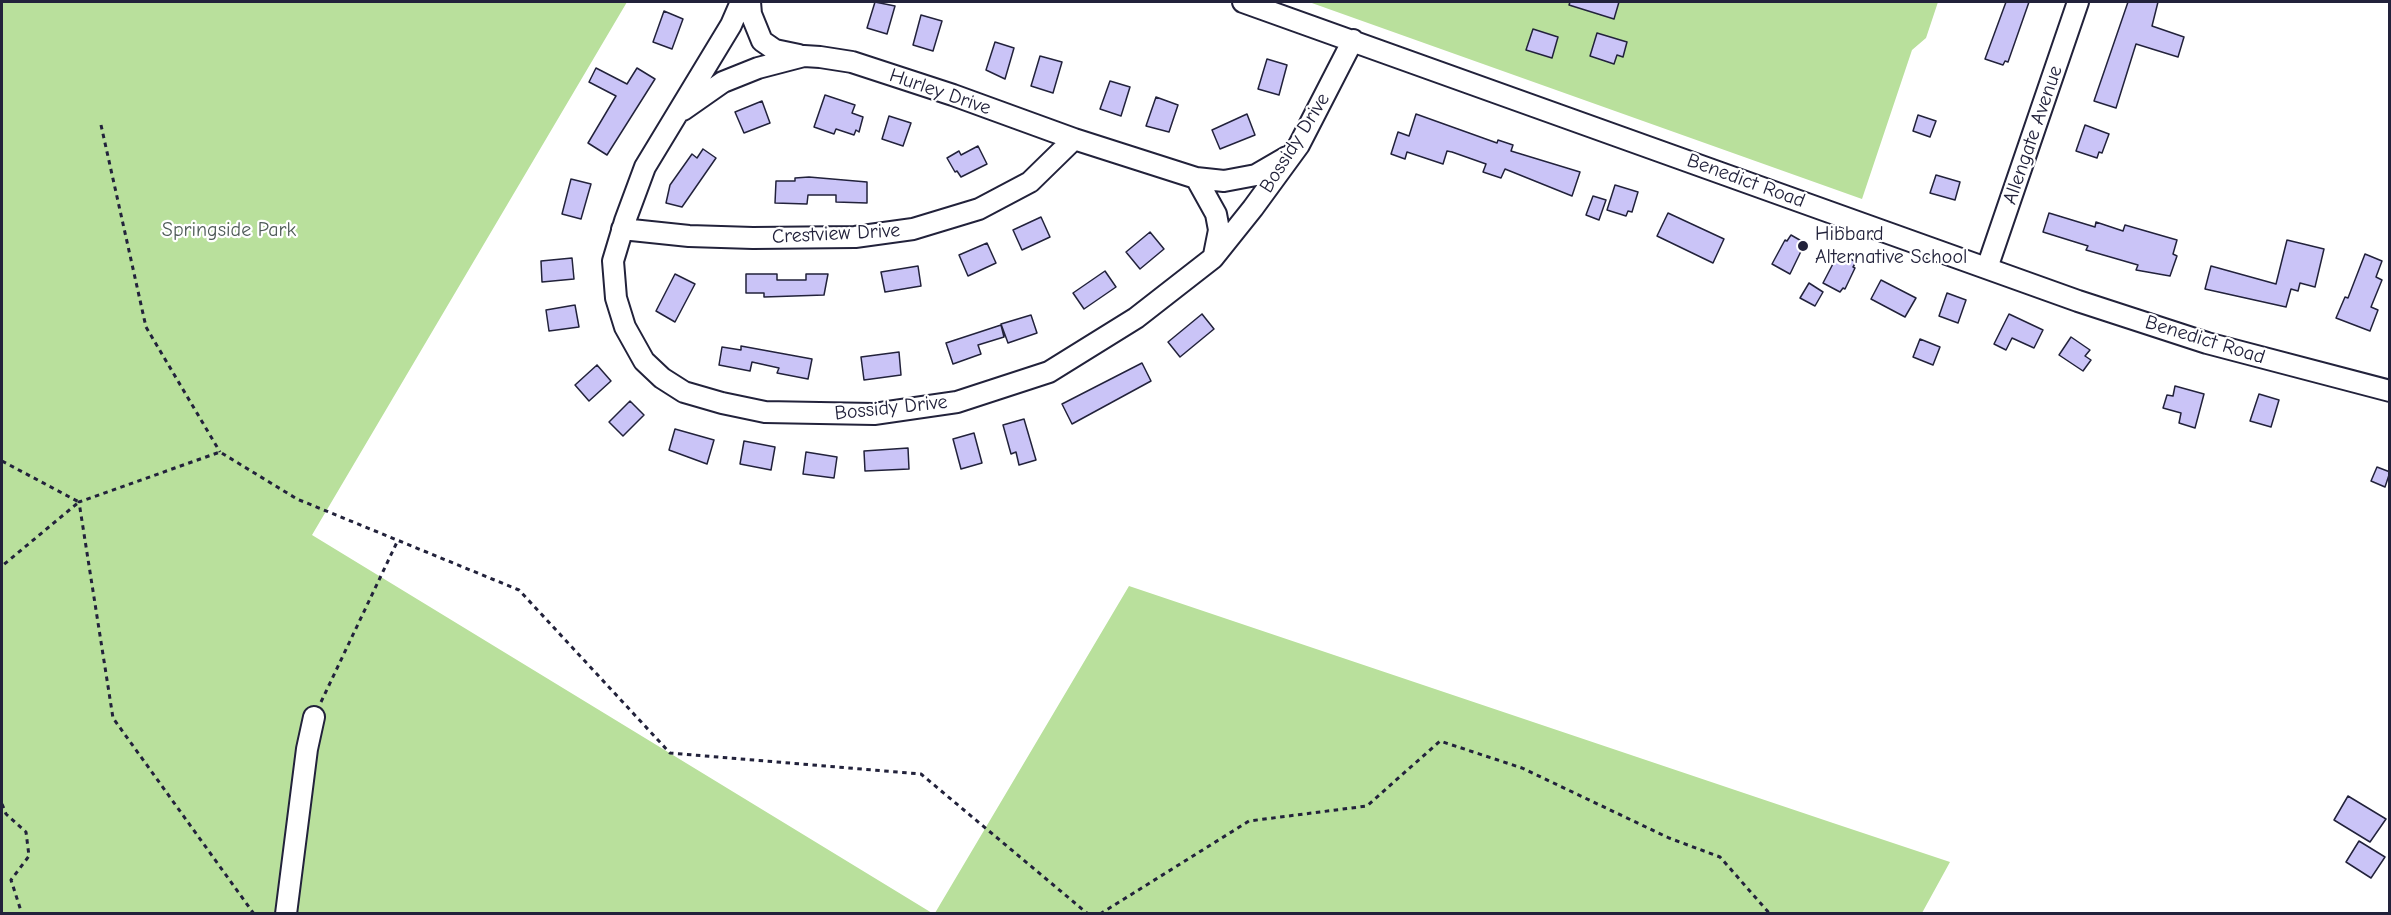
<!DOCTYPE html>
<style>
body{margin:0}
#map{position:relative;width:2391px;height:915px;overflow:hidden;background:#fff;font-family:"Comic Neue",sans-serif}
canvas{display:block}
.frame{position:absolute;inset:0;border:3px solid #22223b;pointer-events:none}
</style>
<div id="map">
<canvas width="2391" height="915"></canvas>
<div class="frame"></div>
</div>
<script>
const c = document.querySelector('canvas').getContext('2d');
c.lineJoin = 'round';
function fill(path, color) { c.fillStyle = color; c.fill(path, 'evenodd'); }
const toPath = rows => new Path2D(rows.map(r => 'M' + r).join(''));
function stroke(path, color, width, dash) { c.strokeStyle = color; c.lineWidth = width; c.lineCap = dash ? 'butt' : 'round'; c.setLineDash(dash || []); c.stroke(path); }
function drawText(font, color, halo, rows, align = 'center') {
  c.font = font + ' "Comic Neue",sans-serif'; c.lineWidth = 4.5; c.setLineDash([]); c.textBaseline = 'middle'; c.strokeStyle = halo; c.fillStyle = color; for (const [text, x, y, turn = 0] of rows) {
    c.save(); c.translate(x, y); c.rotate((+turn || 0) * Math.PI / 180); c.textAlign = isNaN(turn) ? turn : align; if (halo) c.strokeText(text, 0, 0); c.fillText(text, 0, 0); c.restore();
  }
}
fill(toPath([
 [2,2,627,2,312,535,932,913,2,914],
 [1309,2,1938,2,1926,38,1912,50,1862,199],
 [1129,586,1833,823,1950,862,1922,913,935,913]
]), '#b9e09c');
const building = toPath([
 [875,2,895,6,887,34,867,28,875,2],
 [1570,2,1619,2,1614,19,1569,5,1570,2],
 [2006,2,2029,2,2008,62,2005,61,2003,65,1985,59,2006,2],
 [2128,2,2158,2,2152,26,2184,37,2178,57,2136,44,2116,108,2094,101,2128,2],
 [664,11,683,19,672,49,653,42,664,11],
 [921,15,942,21,933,51,913,45,921,15],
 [1533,29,1558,37,1552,58,1526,50,1533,29],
 [1597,33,1627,42,1623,57,1617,55,1614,64,1590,56,1597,33],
 [995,42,1014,48,1005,79,986,70,995,42],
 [1040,56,1062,62,1053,93,1031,86,1040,56],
 [1267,59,1287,65,1279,95,1258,89,1267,59],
 [596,68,627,84,637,68,655,79,607,155,588,143,616,96,589,82,596,68],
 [1110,81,1130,87,1121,116,1100,109,1110,81],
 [825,95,855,105,852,113,863,117,859,132,856,130,854,135,836,129,834,134,814,127,825,95],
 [1156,97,1178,105,1169,132,1146,126,1156,97],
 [762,101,770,123,744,133,735,112,762,101],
 [1247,114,1255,135,1220,149,1212,130,1247,114],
 [1416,114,1497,143,1498,140,1513,145,1511,151,1580,172,1572,196,1505,169,1501,178,1483,172,1486,164,1452,152,1447,151,1443,164,1407,152,1405,159,1391,154,1398,132,1409,136,1416,114],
 [1918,115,1936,121,1930,137,1913,131,1918,115],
 [889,116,911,123,903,146,882,139,889,116],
 [2085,125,2109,134,2102,153,2099,152,2097,158,2076,151,2085,125],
 [978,146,987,164,961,177,957,171,955,172,947,158,959,151,961,155,978,146],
 [703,149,716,158,682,207,666,203,670,185,692,154,697,158,703,149],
 [1936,175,1960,182,1955,200,1930,193,1936,175],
 [809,177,867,182,867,203,836,202,836,195,808,195,807,204,775,203,776,181,795,181,795,178,809,177],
 [571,179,591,184,581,219,562,214,571,179],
 [1615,185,1638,192,1632,212,1628,211,1626,216,1607,210,1615,185],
 [1593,196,1606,200,1599,220,1586,215,1593,196],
 [1668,213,1724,239,1713,263,1657,236,1668,213],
 [2049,213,2095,227,2096,222,2123,231,2125,225,2177,240,2173,254,2177,256,2170,276,2136,270,2138,265,2086,250,2088,246,2043,232,2049,213],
 [1041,217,1050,237,1022,250,1013,230,1041,217],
 [1150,232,1164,249,1140,269,1126,252,1150,232],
 [1791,235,1805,243,1790,274,1772,264,1785,240,1787,241,1791,235],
 [2287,240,2324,249,2315,287,2300,283,2298,291,2291,289,2286,307,2205,289,2211,266,2276,284,2287,240],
 [987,243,996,263,968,276,959,255,987,243],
 [1841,254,1856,262,1853,267,1855,268,1845,289,1843,288,1840,292,1823,283,1836,258,1838,260,1841,254],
 [2365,254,2382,261,2376,277,2382,280,2371,307,2378,310,2370,331,2336,318,2345,297,2348,298,2365,254],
 [572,258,574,279,542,282,541,261,572,258],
 [918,266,921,286,885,292,881,272,918,266],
 [1105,271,1116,287,1084,309,1073,293,1105,271],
 [675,274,695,284,675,322,656,311,675,274],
 [746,274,777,274,777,280,806,280,806,274,828,274,824,295,764,297,764,293,746,293,746,274],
 [1881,280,1916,298,1905,317,1871,299,1881,280],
 [1809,283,1823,292,1815,306,1800,298,1809,283],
 [1947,293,1966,300,1958,323,1939,316,1947,293],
 [575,305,579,327,549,331,546,310,575,305],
 [1202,314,1214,329,1180,357,1168,342,1202,314],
 [2009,314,2043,330,2034,348,2012,338,2006,350,1994,344,2009,314],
 [1031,315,1037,333,1008,343,1001,324,1031,315],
 [1001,325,1004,337,978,345,981,354,953,364,946,343,1001,325],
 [2071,337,2090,350,2085,356,2091,360,2083,371,2059,355,2071,337],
 [1920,339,1940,347,1933,365,1913,357,1920,339],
 [741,346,812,359,808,379,777,373,779,368,752,362,750,371,719,365,722,347,741,350,741,346],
 [899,352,901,375,864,380,861,357,899,352],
 [1142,363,1151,381,1072,424,1062,404,1142,363],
 [597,365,611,381,589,401,575,385,597,365],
 [2175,386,2204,394,2195,428,2179,423,2181,413,2163,408,2167,395,2173,396,2175,386],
 [2259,394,2279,400,2271,427,2250,421,2259,394],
 [630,401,644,415,623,436,609,422,630,401],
 [1024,419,1036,460,1019,465,1016,452,1011,454,1003,425,1024,419],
 [675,429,714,440,707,464,669,450,675,429],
 [974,433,982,463,961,469,953,439,974,433],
 [744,441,775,447,771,470,740,464,744,441],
 [908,448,909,469,865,471,864,451,908,448],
 [806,452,837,457,834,478,803,474,806,452],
 [2377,467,2390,472,2385,487,2371,481,2377,467],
 [2348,796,2386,819,2370,842,2334,820,2348,796],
 [2359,841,2385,857,2371,878,2346,862,2359,841]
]);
fill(building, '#cac4f7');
stroke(building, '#22223b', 1.5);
const minor = toPath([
 [741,2,731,25,645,167,625,221,613,261,616,298,625,327,644,361,662,378,684,392,722,403,765,412,874,414,957,402,1049,372,1136,318,1213,258,1253,208,1299,145,1353,40],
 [750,2,751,14,762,41,775,50,799,55],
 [1243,2,2078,301,2207,343,2390,391],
 [683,110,723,82,758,68,804,56,820,57,852,62,953,95,1074,139],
 [1196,178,1224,181,1256,175,1287,157],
 [622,229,689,236,753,238,855,237,913,229,979,209,1030,182,1074,139,1196,178,1216,214,1219,230,1214,255],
 [1987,268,2078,2],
 [286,914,307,749,314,717]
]);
stroke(minor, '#22223b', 24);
stroke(toPath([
 [101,125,146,327,220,452],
 [2,461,79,502,2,566],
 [321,702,398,540],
 [2,804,6,814,26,832,29,856,11,880,22,914],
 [254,914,113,718,79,502,220,452,297,499,519,590,670,753,921,774,1088,914],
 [1100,914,1249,821,1367,806,1440,741,1522,768,1669,838,1720,857,1770,914]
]), '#22223b', 3, [4.5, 4.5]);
stroke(minor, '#fff', 20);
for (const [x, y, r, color] of [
 [1803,246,6,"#22223b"]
]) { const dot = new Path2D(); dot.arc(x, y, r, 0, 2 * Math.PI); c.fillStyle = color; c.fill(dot); stroke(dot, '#fff', 2); }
drawText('20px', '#22223b', '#fff', [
 ["Hurley Drive",940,92,19],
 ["Allengate Avenue",2033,135,-71],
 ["Bossidy Drive",1295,143,-58],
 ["Benedict Road",1746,181,20],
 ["Crestview Drive",836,234,-3],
 ["Benedict Road",2205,340,17],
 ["Bossidy Drive",891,408,-6]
]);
drawText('20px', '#4f5b58', '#fff', [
 ["Springside Park",229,230]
]);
drawText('20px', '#22223b', '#fff', [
 ["Hibbard",1815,234],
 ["Alternative School",1815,257]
], 'left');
</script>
